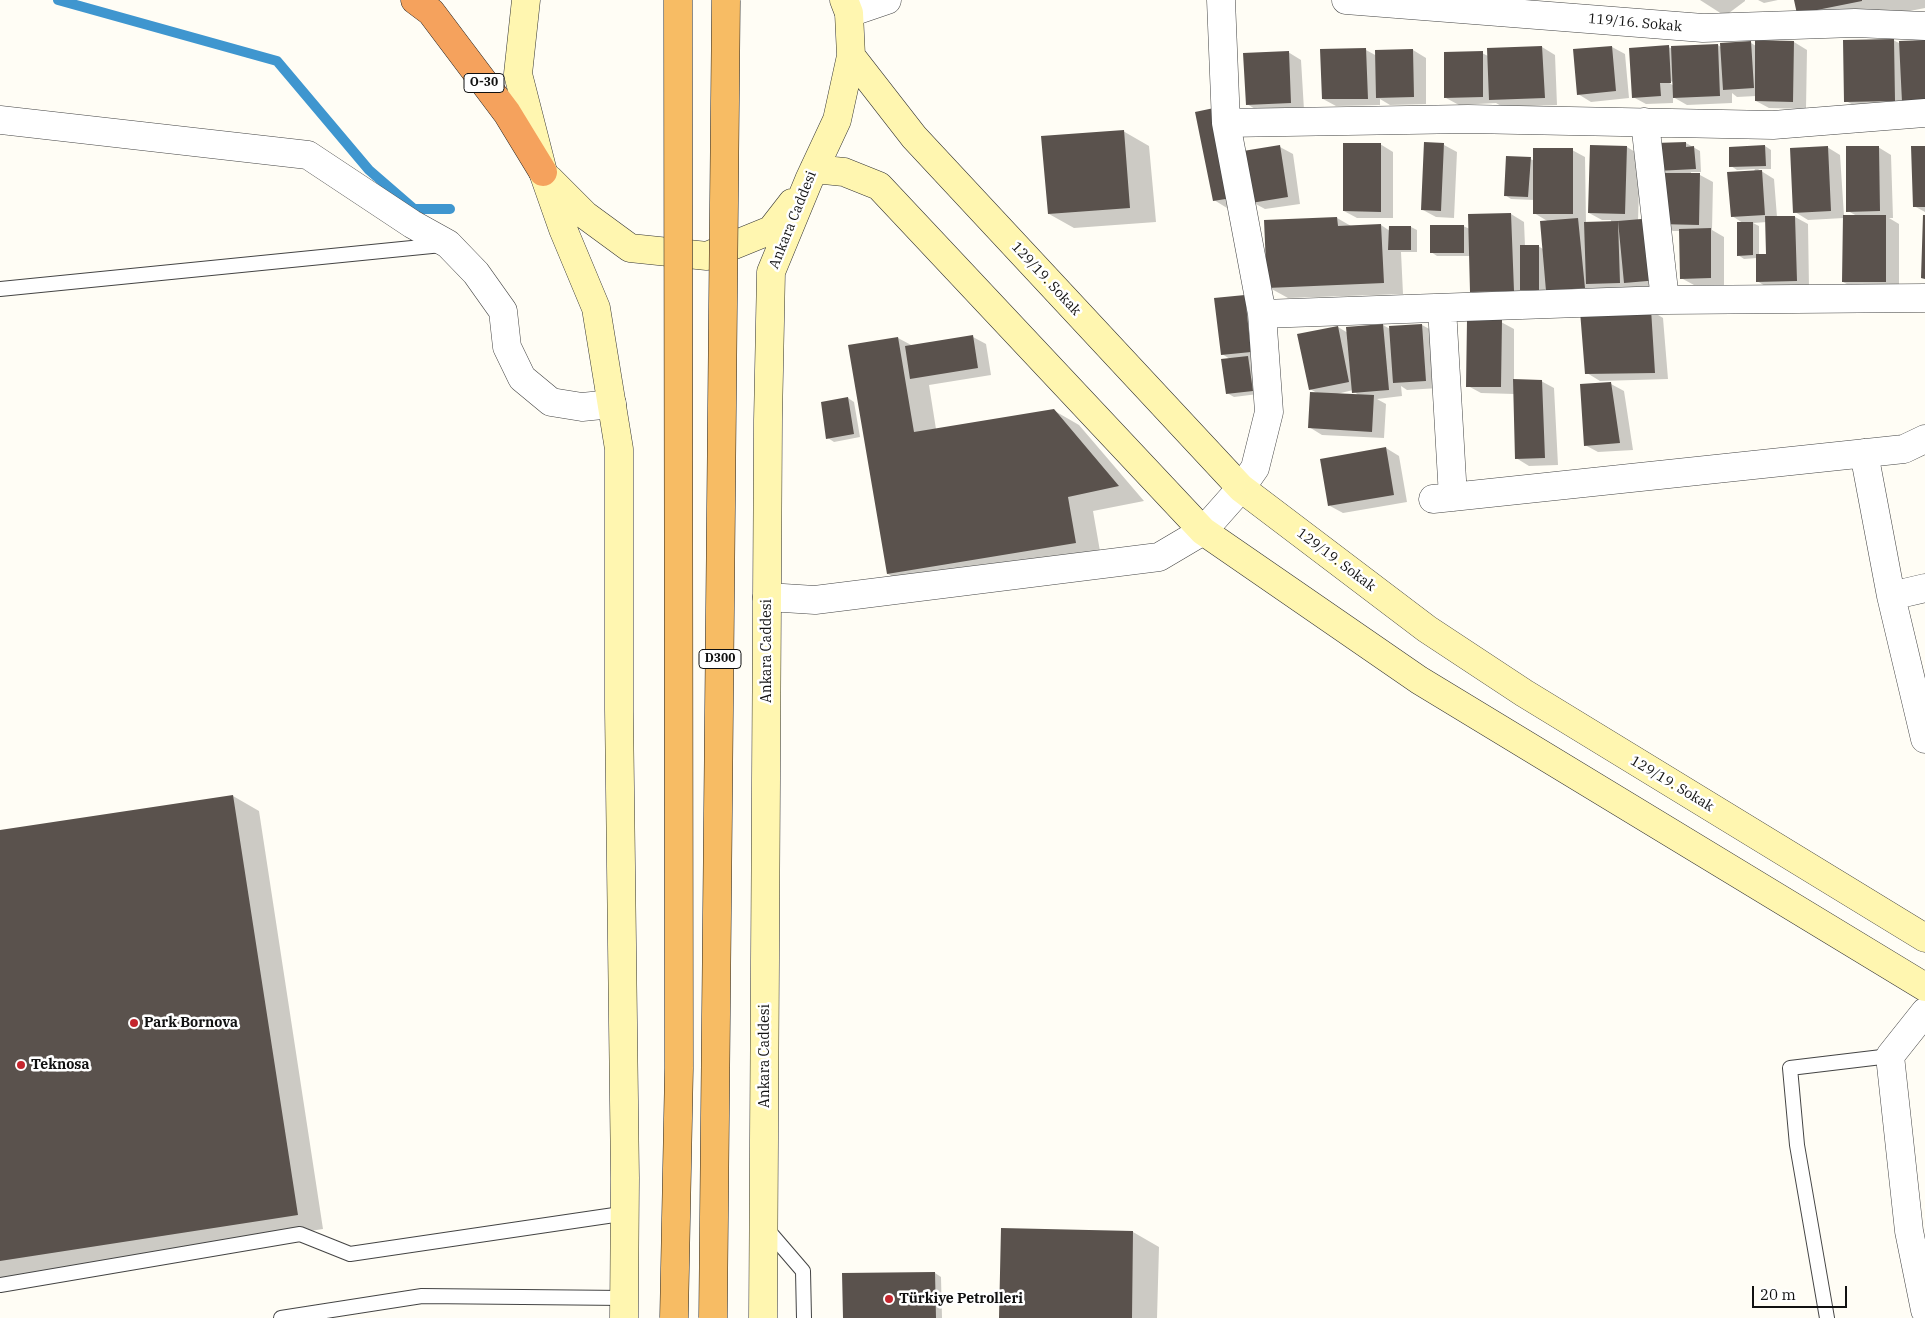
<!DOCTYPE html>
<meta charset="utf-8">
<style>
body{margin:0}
#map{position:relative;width:1925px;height:1318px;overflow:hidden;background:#fffdf5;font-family:"IBM Plex Serif",serif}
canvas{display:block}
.scale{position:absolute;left:1752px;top:1286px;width:95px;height:22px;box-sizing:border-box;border:2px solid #111;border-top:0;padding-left:6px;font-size:15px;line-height:18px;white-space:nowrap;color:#111;-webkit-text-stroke:4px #fff;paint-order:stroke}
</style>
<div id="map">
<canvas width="1925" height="1318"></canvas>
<div class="scale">20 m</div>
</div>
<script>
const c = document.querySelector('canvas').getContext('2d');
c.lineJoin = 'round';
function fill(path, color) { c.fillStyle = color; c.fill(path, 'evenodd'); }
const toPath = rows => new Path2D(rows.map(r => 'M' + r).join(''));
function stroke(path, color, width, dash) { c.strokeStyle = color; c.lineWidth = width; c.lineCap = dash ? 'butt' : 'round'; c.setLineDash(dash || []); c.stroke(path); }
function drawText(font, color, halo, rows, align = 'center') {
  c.font = font + ' "IBM Plex Serif",serif'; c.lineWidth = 5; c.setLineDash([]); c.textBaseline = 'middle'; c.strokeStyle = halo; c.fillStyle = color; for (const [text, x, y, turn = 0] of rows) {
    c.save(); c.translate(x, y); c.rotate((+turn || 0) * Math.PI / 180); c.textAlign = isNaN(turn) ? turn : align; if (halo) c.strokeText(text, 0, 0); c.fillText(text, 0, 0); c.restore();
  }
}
fill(toPath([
 [1700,0,1745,0,1745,1,1725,16],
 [1758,0,1778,0,1764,3],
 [1795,0,1925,0,1925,8,1824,28],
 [1893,40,1901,44,1925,41,1925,109,1859,108,1846,101],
 [1794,42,1807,50,1806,109,1769,108,1756,101,1756,96,1737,97,1732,93,1732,103,1687,105,1673,97,1673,103,1646,104,1633,97,1668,47,1673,49,1718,45,1722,48,1751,43,1756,46],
 [1666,78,1674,83,1674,86,1665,80],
 [1542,47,1555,55,1557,105,1503,107,1496,103,1459,105,1446,98,1482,53,1488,56],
 [1612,47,1625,54,1629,98,1591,102,1578,94],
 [1322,50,1366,50,1377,56,1413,50,1426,58,1426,104,1390,105,1380,99,1380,105,1336,106,1323,99],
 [1288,52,1301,60,1304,110,1260,112,1247,104],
 [1197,113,1244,205,1227,208,1214,200],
 [1123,131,1149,146,1156,222,1074,228,1049,214],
 [1686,143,1700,151,1701,172,1691,172,1691,174,1700,175,1713,182,1712,230,1724,237,1724,285,1694,285,1681,278,1681,231,1673,231,1666,227,1672,287,1639,290,1632,287,1633,290,1600,291,1597,289,1597,295,1560,298,1545,289,1545,293,1485,299,1471,292,1470,256,1437,256,1431,252,1463,226,1470,229,1511,214,1524,222,1525,246,1538,246,1543,249,1549,222,1534,213,1534,200,1511,199,1505,195,1530,159,1535,161,1572,150,1585,157,1586,223,1611,223,1611,220,1602,220,1589,213,1627,147,1640,155,1638,221,1653,219,1661,172],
 [1380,144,1393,152,1393,218,1357,218,1344,211],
 [1444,145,1457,152,1454,218,1436,217,1423,210],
 [1765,146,1771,150,1771,169,1758,169,1774,179,1777,217,1795,217,1808,224,1809,288,1770,289,1757,281,1757,258,1744,259,1738,255,1743,223,1732,216,1755,169,1737,170,1731,166],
 [1767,222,1767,255,1759,255,1759,226,1753,223],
 [1280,147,1293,154,1300,204,1265,209,1252,202],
 [1827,147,1840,155,1844,216,1857,216,1848,211,1878,147,1891,155,1893,218,1889,218,1899,224,1899,289,1856,289,1843,282,1844,218,1808,220,1795,212],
 [1925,147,1925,212,1914,206],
 [1337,218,1351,226,1381,225,1390,231,1411,227,1417,230,1417,252,1401,252,1403,294,1288,298,1268,287],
 [1245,296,1258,304,1258,394,1234,397,1227,393,1230,359,1222,354],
 [1650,310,1663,318,1668,379,1600,381,1587,373],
 [1501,322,1514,329,1514,381,1541,381,1554,388,1558,465,1529,466,1516,458,1514,394,1481,393,1468,386],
 [1383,325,1390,329,1390,327,1422,325,1435,332,1439,388,1407,390,1401,386,1402,396,1377,399,1386,404,1384,438,1322,435,1309,427,1317,393,1310,389,1338,327,1348,333],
 [1353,390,1359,396,1337,394],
 [973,337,986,344,991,375,929,385,936,429,1053,410,1079,425,1144,501,1093,511,1101,557,913,589,888,574,898,338,913,346],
 [1611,384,1624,391,1633,450,1598,452,1585,445],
 [848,398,854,402,860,437,834,442,828,438],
 [1386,448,1399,456,1407,502,1343,513,1330,506],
 [233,796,259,811,323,1229,0,1279,0,832],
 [1002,1229,1133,1232,1159,1247,1157,1318,1000,1318],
 [935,1273,941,1277,942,1318,844,1318]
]), '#0003');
stroke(toPath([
 [58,0,277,61,369,170,414,209,450,209]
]), '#3f96cf', 10);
fill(toPath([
 [1794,0,1862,0,1862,1,1797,14],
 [1894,39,1895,101,1844,102,1843,40],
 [1755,40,1794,41,1793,102,1755,101],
 [1925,40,1925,101,1902,102,1899,41],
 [1751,41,1754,88,1723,90,1720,43],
 [1718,44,1720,96,1673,98,1671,46],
 [1669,45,1671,83,1660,83,1661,96,1632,98,1629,48],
 [1542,46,1545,98,1489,100,1487,48],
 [1612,46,1616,91,1577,95,1573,49],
 [1366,48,1368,99,1322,99,1320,49],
 [1413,49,1414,97,1376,98,1375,50],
 [1289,51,1291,103,1246,105,1243,53],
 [1483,51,1483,97,1444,98,1444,52],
 [1214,108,1232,198,1213,201,1195,112],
 [1124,130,1130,208,1048,214,1041,136],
 [1424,142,1444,143,1441,211,1421,210],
 [1686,142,1686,147,1694,146,1696,169,1656,171,1655,143],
 [1343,143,1381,143,1381,212,1343,211],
 [1280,145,1288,197,1251,203,1243,151],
 [1590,145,1627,146,1625,214,1588,213],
 [1765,145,1766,166,1729,167,1729,147],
 [1828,146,1831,211,1793,213,1790,148],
 [1846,146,1879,146,1880,211,1846,212],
 [1911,146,1925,146,1925,207,1913,207],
 [1533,148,1573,148,1573,214,1533,214],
 [1506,156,1531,157,1528,197,1504,196],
 [1762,170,1765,215,1731,217,1727,172],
 [1659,173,1700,173,1699,225,1659,224],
 [1511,213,1514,291,1470,292,1468,214],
 [1843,215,1886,215,1886,282,1842,282],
 [1923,215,1925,215,1925,279,1921,278],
 [1765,216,1795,216,1797,281,1756,282,1756,254,1766,254],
 [1337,217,1338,226,1381,224,1384,283,1267,288,1264,220],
 [1578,218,1585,288,1546,291,1540,221],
 [1653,218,1659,280,1624,283,1618,221],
 [1618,221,1620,283,1586,284,1584,222],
 [1737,222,1753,222,1753,255,1737,256],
 [1430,225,1464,225,1464,253,1430,253],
 [1389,226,1411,226,1411,250,1388,250],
 [1711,228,1711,278,1680,279,1679,229],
 [1520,245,1539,245,1539,290,1520,290],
 [1245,295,1251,352,1221,355,1214,298],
 [1651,309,1655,373,1585,374,1580,311],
 [1467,320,1502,320,1501,387,1466,387],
 [1383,324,1389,390,1352,393,1346,327],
 [1422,324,1426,381,1393,383,1389,326],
 [1338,326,1349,382,1309,390,1297,334],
 [973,335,978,368,910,379,905,346],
 [898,337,914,432,1054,409,1119,486,1068,497,1076,543,887,574,848,345],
 [1248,356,1253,391,1226,394,1221,359],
 [1513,379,1542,380,1545,458,1515,459],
 [1611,382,1620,443,1584,446,1580,384],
 [1310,392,1374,395,1372,432,1308,428],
 [848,397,854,434,826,439,821,402],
 [1386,447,1394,495,1328,506,1320,459],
 [233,795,298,1215,0,1261,0,830],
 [1001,1228,1133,1231,1132,1318,999,1318],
 [935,1272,936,1318,843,1318,842,1273]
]), '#5a524d');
const service = toPath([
 [0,289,442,245],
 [766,1228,803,1271,804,1318],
 [0,1285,300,1234,350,1254,621,1214,622,1206],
 [281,1318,422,1296,624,1298],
 [1827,1318,1797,1145,1790,1068,1890,1056]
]);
const minor = toPath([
 [1346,0,1703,28,1855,23,1925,26],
 [849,13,887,0],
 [0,120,308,155,412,224,448,244,476,273,503,311,507,347,522,378,551,402,582,407,612,404],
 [1645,122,1665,300],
 [1226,123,1468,119,1773,125,1925,113],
 [1442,308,1453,497],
 [1262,314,1665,300,1925,298],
 [1864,453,1891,596,1925,739],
 [1433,499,1904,449,1925,439],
 [1891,596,1925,588],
 [767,597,815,600,1159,557,1203,531,1241,488,1255,468,1269,412,1262,314,1226,123,1221,0],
 [1925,1012,1890,1056,1909,1231,1925,1310]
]);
const secondary = toPath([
 [526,0,518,74,543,172,563,229,596,308,619,449,619,710,625,1178,624,1318],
 [851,56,914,137,1241,488,1427,629,1524,693,1925,938],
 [814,169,844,172,879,186,1203,531,1419,680,1925,987],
 [549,179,585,215,630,248,707,256,771,230,792,203],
 [763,1318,768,420,771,272,809,180,837,120,851,56,849,13,844,0]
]);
const motorway = toPath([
 [415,0,431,12,507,113,543,172]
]);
stroke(service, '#444', 16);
stroke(minor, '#444', 29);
stroke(secondary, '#333', 29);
stroke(motorway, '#222', 29);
stroke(service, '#fff', 14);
stroke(minor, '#fff', 28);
stroke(secondary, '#fff6b0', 28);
stroke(motorway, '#f5a25d', 28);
const trunkBridge = toPath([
 [674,1318,679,1068,678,0],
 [713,1318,726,0]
]);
stroke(trunkBridge, '#222', 29, []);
stroke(trunkBridge, '#f7bc64', 28);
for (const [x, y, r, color] of [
 [134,1023,5,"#c4262e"],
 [21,1065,5,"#c4262e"],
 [889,1299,5,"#c4262e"]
]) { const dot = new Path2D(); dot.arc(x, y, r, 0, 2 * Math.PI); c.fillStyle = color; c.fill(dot); stroke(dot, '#fff', 2); }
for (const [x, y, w] of [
 [484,83,40],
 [720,659,42]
]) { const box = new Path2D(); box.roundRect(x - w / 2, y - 9.5, w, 19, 4); c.fillStyle = '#fff'; c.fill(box); stroke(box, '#111', 1); }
drawText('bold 12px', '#111', null, [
 ["O-30",484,83],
 ["D300",720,659]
]);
drawText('14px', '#111', '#fff', [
 ["119/16. Sokak",1635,23,5],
 ["Ankara Caddesi",793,220,-68],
 ["129/19. Sokak",1046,279,47],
 ["129/19. Sokak",1336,560,37],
 ["Ankara Caddesi",767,651,-90],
 ["129/19. Sokak",1672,784,31],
 ["Ankara Caddesi",765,1056,-90]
]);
drawText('bold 14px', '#111', '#fff', [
 ["Park Bornova",144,1023],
 ["Teknosa",31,1065],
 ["Türkiye Petrolleri",899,1299]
], 'left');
</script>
